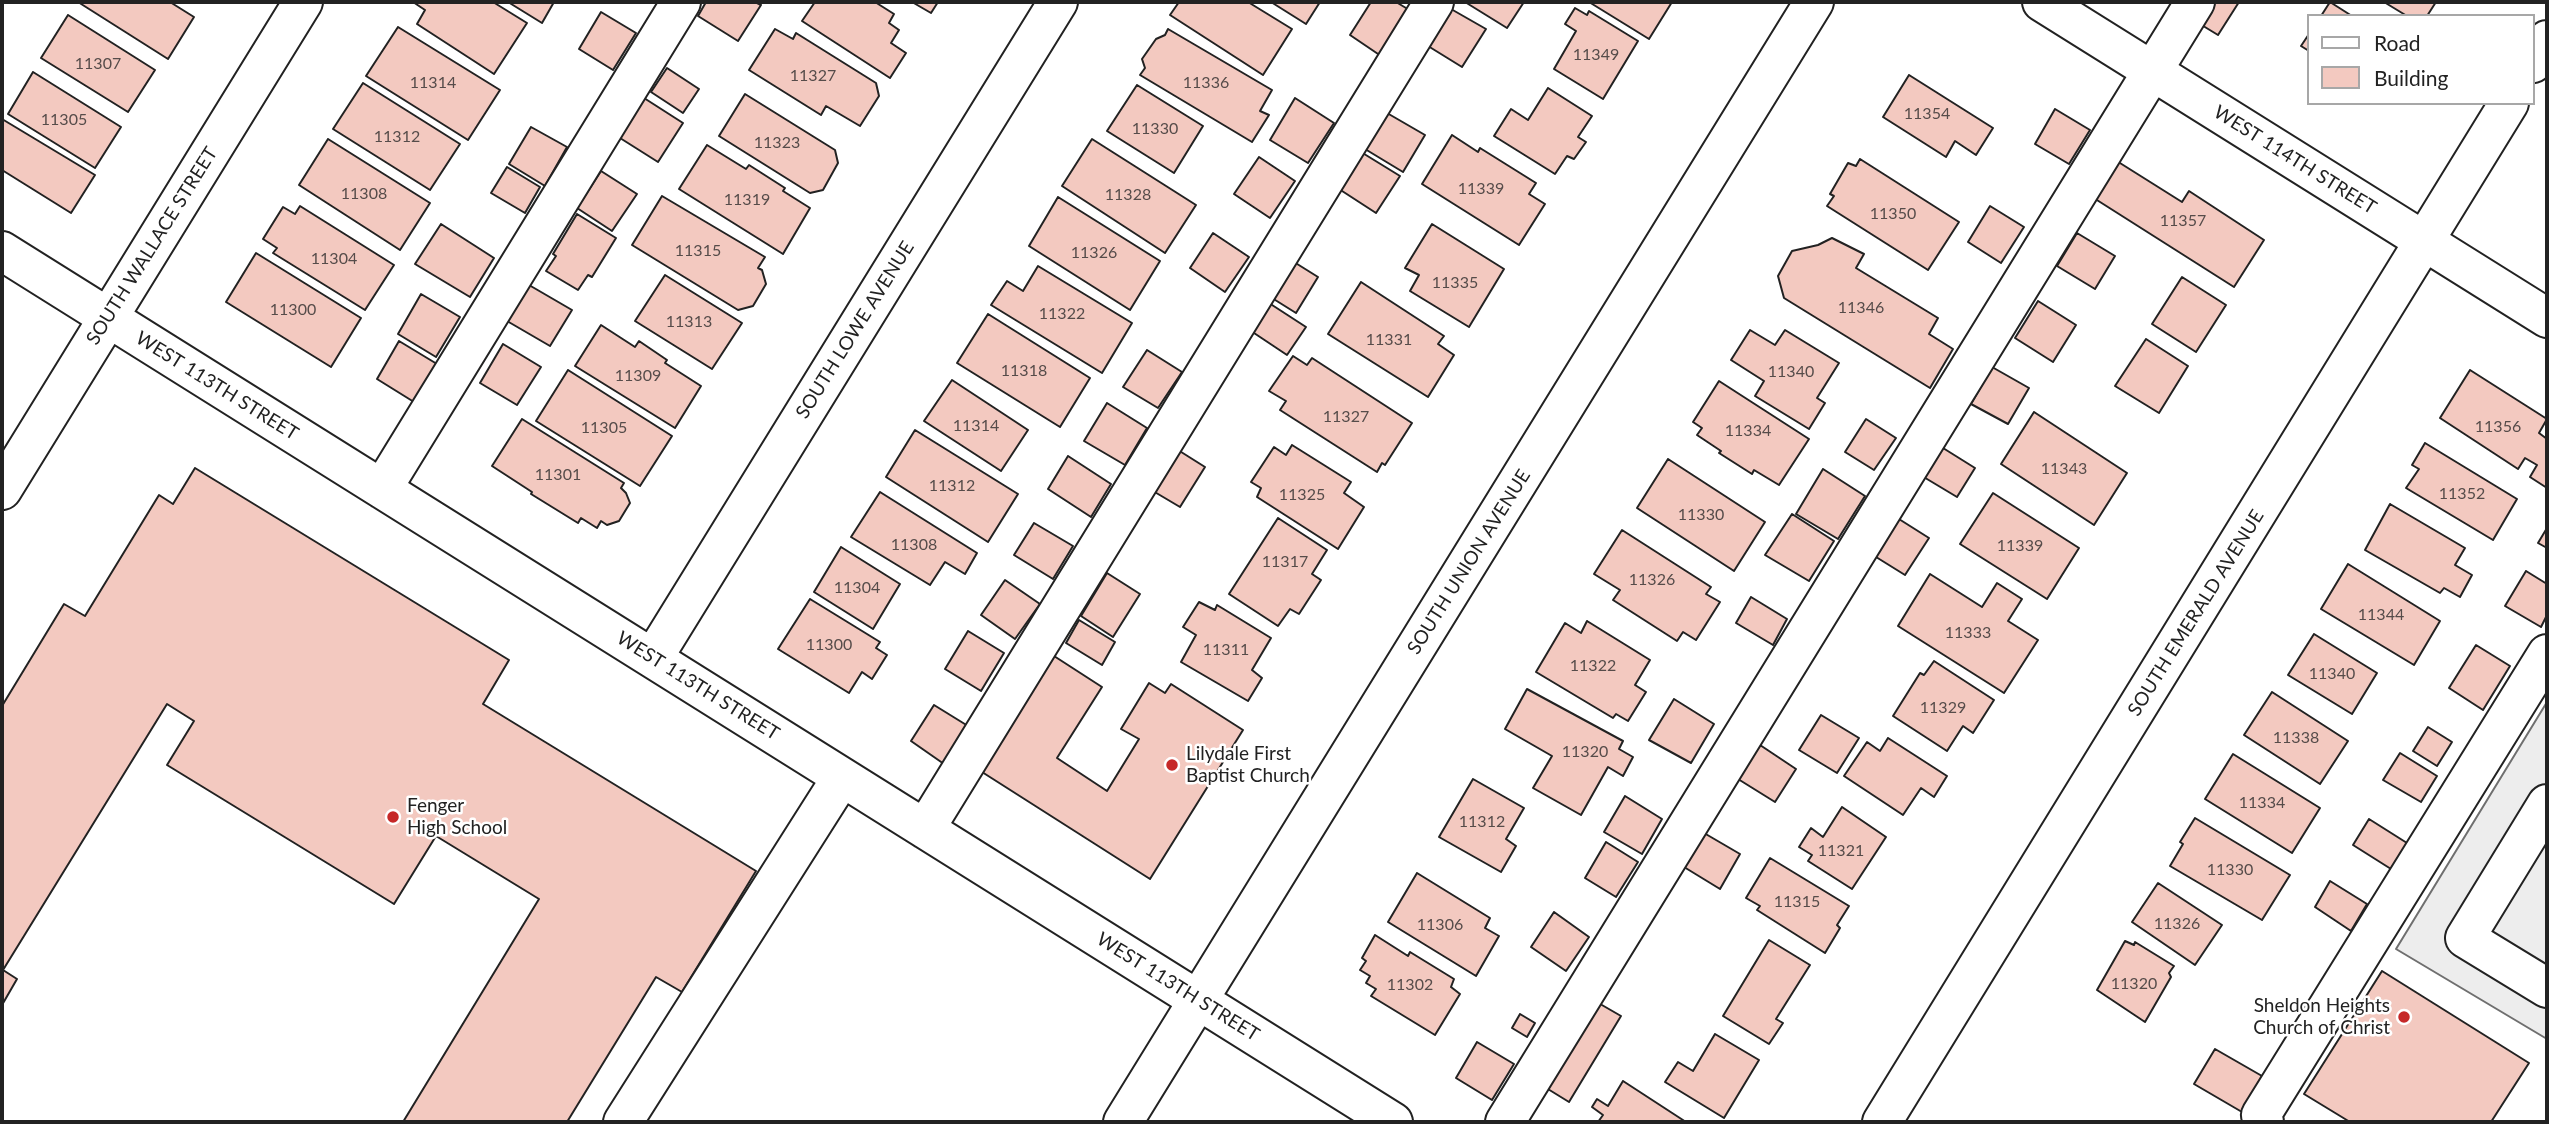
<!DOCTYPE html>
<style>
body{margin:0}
#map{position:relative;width:2549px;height:1124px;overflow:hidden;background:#fff;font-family:Lato,sans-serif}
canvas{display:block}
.frame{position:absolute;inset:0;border:4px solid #222;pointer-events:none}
.legend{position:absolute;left:2307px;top:14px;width:228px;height:91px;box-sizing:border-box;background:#fff;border:2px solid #a7a7a7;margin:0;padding:9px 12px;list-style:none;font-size:21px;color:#222}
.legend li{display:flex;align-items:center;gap:14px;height:35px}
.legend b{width:35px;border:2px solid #a7a7a7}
</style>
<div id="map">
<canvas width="2549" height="1124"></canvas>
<div class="frame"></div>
<ul class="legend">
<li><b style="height:9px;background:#fff"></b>Road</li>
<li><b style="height:19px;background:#f3c9c0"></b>Building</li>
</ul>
</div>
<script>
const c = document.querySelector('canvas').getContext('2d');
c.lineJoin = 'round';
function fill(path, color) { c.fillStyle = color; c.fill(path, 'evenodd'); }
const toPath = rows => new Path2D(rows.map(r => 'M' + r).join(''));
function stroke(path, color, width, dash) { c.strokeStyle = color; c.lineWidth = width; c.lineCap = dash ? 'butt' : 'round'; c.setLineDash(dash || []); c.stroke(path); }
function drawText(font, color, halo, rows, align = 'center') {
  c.font = font + ' Lato,sans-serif'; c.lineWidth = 5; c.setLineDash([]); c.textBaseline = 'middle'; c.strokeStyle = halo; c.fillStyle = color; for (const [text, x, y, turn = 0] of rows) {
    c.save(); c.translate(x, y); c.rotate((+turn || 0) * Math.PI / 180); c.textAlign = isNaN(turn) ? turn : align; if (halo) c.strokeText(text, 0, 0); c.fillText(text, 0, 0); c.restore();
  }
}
const parking = toPath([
 [2547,702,2547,1039,2396,949,2547,702]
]);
fill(parking, '#ededed');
stroke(parking, '#6f6f6f', 2);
const building = toPath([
 [78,2,170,2,194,17,168,59,78,2],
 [413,2,493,2,527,23,494,74,417,24,425,10,413,2],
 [508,2,554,2,542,23,508,2],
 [706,2,755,2,761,5,738,41,698,16,706,2],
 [815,2,875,2,894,14,889,23,899,30,891,43,906,53,890,78,802,21,815,2],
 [912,2,938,2,931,13,912,2],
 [1179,2,1248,2,1292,29,1263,75,1170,15,1179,2],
 [1271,2,1320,2,1306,24,1271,2],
 [1371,2,1396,2,1411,11,1381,56,1350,35,1371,2],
 [1465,2,1524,2,1507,28,1465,2],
 [1589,2,1672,2,1649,39,1589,2],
 [2207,2,2239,2,2218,35,2195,21,2207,2],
 [2330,2,2352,16,2321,16,2330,2],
 [2384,2,2436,2,2427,16,2407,16,2384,2],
 [1575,8,1587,15,1589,11,1638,41,1603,99,1554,69,1576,31,1565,24,1575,8],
 [1451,9,1486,29,1462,67,1428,46,1451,9],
 [601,12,636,33,613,70,579,49,601,12],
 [68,15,155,70,128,112,41,58,68,15],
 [398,27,500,90,468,140,366,76,398,27],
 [775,29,793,39,796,33,876,83,879,96,860,126,826,106,821,115,749,70,775,29],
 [1168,29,1272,90,1260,111,1269,115,1252,142,1140,75,1145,68,1142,59,1156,39,1165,35,1168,29],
 [2309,34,2309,51,2301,46,2309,34],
 [667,68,699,89,683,113,651,92,667,68],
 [33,72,121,127,95,168,8,114,33,72],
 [1909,75,1993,128,1976,155,1955,141,1946,157,1883,117,1909,75],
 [363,83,460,144,430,190,333,129,363,83],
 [1137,85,1203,126,1174,173,1107,131,1137,85],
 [1548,88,1592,116,1578,137,1586,142,1574,159,1567,156,1555,174,1494,136,1511,109,1528,120,1548,88],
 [745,94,835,150,838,163,823,190,810,193,719,136,745,94],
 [644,98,683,123,658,162,620,138,644,98],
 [1295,98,1334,123,1308,163,1270,140,1295,98],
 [2055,109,2090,130,2069,164,2035,144,2055,109],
 [1387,113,1425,135,1403,172,1365,149,1387,113],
 [2,119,95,175,71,213,2,170,2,119],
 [531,127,567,147,545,186,509,164,531,127],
 [1452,135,1478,152,1480,148,1536,183,1529,194,1545,204,1519,245,1422,184,1452,135],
 [328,139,430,203,400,250,299,185,328,139],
 [1092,139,1196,205,1165,253,1062,186,1092,139],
 [707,145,746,169,749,165,785,188,783,191,810,208,783,254,679,189,707,145],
 [1361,152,1400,176,1376,213,1339,189,1361,152],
 [1259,157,1295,181,1270,218,1234,194,1259,157],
 [2112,158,2182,202,2189,191,2264,240,2234,287,2089,195,2112,158],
 [1860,159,1959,222,1928,270,1827,206,1834,196,1830,194,1848,163,1856,166,1860,159],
 [507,167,540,187,525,213,491,193,507,167],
 [601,171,637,194,612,231,577,208,601,171],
 [662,196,765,257,758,268,762,270,766,284,753,306,738,310,632,245,662,196],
 [1058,197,1160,261,1130,310,1029,246,1058,197],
 [300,206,394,265,365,310,273,253,277,248,263,239,283,207,295,214,300,206],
 [1990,206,2024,227,2001,263,1968,242,1990,206],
 [577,214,616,238,592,277,588,275,578,290,546,271,556,256,553,254,577,214],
 [441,224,494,258,470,297,415,264,441,224],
 [1432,224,1504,269,1469,327,1410,291,1419,275,1405,268,1432,224],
 [1213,233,1249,257,1225,292,1190,268,1213,233],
 [2077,233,2115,256,2095,289,2057,266,2077,233],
 [1832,238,1864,254,1856,268,1938,318,1929,334,1953,349,1930,388,1784,298,1778,276,1792,251,1818,245,1832,238],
 [256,253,361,318,331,367,226,302,256,253],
 [1294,262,1318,277,1296,313,1272,298,1294,262],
 [1038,266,1132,323,1102,373,991,305,1007,281,1023,291,1038,266],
 [665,275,742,323,712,369,635,321,665,275],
 [2182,277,2226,305,2196,352,2152,324,2182,277],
 [1361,282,1444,336,1438,344,1454,355,1428,397,1328,334,1361,282],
 [529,285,572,310,550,346,507,321,529,285],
 [421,294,460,317,436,357,398,334,421,294],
 [2038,301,2076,325,2053,362,2015,338,2038,301],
 [1269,303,1306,327,1287,355,1251,331,1269,303],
 [988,314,1090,378,1060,427,957,363,988,314],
 [601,325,635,347,639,341,667,360,665,363,701,386,675,428,575,366,601,325],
 [1750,330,1775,345,1785,330,1839,363,1817,398,1825,403,1809,429,1755,396,1764,381,1731,360,1750,330],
 [2146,339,2188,366,2159,413,2115,386,2146,339],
 [399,341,437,364,414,402,377,379,399,341],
 [503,344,541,367,517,405,480,383,503,344],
 [1147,350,1182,372,1158,408,1123,387,1147,350],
 [1293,356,1307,365,1312,358,1412,423,1385,465,1382,463,1377,472,1280,410,1286,401,1269,391,1293,356],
 [1992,367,2029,388,2008,424,1971,404,1992,367],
 [568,370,672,436,640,486,536,421,568,370],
 [2470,370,2547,419,2539,433,2547,439,2547,488,2530,477,2537,465,2525,458,2518,469,2440,418,2470,370],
 [952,380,1028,430,1001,471,924,421,952,380],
 [1719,381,1809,439,1779,485,1754,470,1752,474,1719,453,1721,451,1697,435,1702,428,1693,422,1719,381],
 [1107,403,1147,428,1125,465,1084,441,1107,403],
 [2034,412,2127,473,2094,525,2001,464,2034,412],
 [522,419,624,483,621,488,626,493,630,503,619,521,607,525,601,521,597,528,581,518,578,523,531,494,532,492,492,466,522,419],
 [1866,419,1896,438,1874,470,1845,452,1866,419],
 [915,430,1018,494,988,542,886,477,915,430],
 [1935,443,1975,468,1957,497,1917,473,1935,443],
 [2425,443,2517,499,2493,540,2406,488,2419,469,2412,465,2425,443],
 [1292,445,1351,482,1344,493,1364,507,1338,549,1257,497,1261,488,1251,482,1274,447,1286,455,1292,445],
 [1178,450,1205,467,1180,507,1153,491,1178,450],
 [1068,456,1111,484,1091,517,1048,489,1068,456],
 [1668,459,1765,522,1734,571,1637,508,1668,459],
 [195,468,509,660,483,704,756,871,682,992,656,977,567,1122,403,1122,539,899,436,836,394,904,167,765,194,721,167,704,3,970,17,979,2,1005,2,706,64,604,85,616,159,495,173,504,195,468],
 [1823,469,1865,496,1838,539,1796,514,1823,469],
 [880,492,977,553,965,574,945,562,930,585,851,537,880,492],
 [1993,493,2079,548,2047,599,1960,544,1993,493],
 [2390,504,2465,548,2455,565,2472,575,2460,597,2444,588,2440,593,2365,550,2390,504],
 [1792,514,1834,541,1809,581,1765,555,1792,514],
 [1891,514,1929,538,1905,575,1868,552,1891,514],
 [1278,518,1327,550,1312,574,1321,580,1299,614,1290,609,1278,626,1229,594,1278,518],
 [1034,523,1073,546,1053,579,1014,555,1034,523],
 [2547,528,2547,548,2538,543,2547,528],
 [1622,530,1711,587,1706,594,1720,602,1696,640,1683,632,1677,641,1613,600,1620,590,1594,574,1622,530],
 [841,547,900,584,873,629,814,592,841,547],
 [2348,564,2440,621,2414,665,2321,609,2348,564],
 [2526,571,2547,584,2547,615,2541,627,2505,606,2526,571],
 [1107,573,1140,594,1113,637,1081,616,1107,573],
 [1930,574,1982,607,1997,583,2022,599,2008,621,2038,640,2004,693,1898,626,1930,574],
 [1005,580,1040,604,1015,639,981,615,1005,580],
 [1751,597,1787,619,1773,645,1736,623,1751,597],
 [810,599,880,642,876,648,887,655,872,679,862,672,849,693,778,649,810,599],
 [1199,602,1215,610,1217,605,1271,638,1252,670,1262,678,1248,701,1181,662,1196,635,1183,627,1199,602],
 [1079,620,1115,642,1102,665,1066,643,1079,620],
 [1587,621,1650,660,1635,685,1646,692,1628,721,1616,714,1613,718,1536,672,1565,623,1581,633,1587,621],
 [968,631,1004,653,981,691,945,669,968,631],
 [2314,634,2377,673,2352,714,2288,675,2314,634],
 [2476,645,2510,666,2483,710,2449,688,2476,645],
 [1054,656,1102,687,1057,758,1107,791,1139,739,1121,729,1149,683,1165,693,1171,684,1243,730,1150,879,982,772,1054,656],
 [1934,661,1994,700,1973,733,1963,726,1947,751,1893,716,1920,673,1924,675,1934,661],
 [1527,689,1623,741,1619,749,1633,757,1623,776,1608,767,1581,815,1533,788,1552,756,1505,729,1527,689],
 [2272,692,2348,741,2320,784,2244,735,2272,692],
 [1674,699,1714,724,1691,763,1649,740,1674,699],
 [934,705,968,726,944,764,911,741,934,705],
 [1821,715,1859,738,1837,773,1799,750,1821,715],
 [2428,727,2452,742,2437,766,2413,751,2428,727],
 [1888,738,1947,776,1934,797,1921,788,1903,815,1844,776,1867,742,1880,751,1888,738],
 [1760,745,1796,769,1775,802,1738,779,1760,745],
 [2400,753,2437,776,2421,802,2383,780,2400,753],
 [2233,754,2320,808,2292,853,2205,799,2233,754],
 [1473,779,1524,808,1506,839,1516,846,1501,872,1439,837,1473,779],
 [1625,796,1662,819,1642,854,1604,832,1625,796],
 [1842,807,1886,837,1852,889,1808,861,1812,855,1799,847,1811,828,1823,837,1842,807],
 [2195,818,2290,875,2262,920,2170,866,2183,844,2180,842,2195,818],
 [2369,819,2407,843,2391,869,2353,845,2369,819],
 [1704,833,1740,854,1720,889,1684,867,1704,833],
 [1606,842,1638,862,1616,897,1585,878,1606,842],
 [1770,858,1849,906,1837,925,1840,928,1825,953,1757,910,1760,906,1746,898,1770,858],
 [1417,873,1490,918,1485,928,1499,936,1476,976,1388,922,1417,873],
 [2330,881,2367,904,2351,931,2315,907,2330,881],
 [2158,883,2222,925,2195,965,2132,922,2158,883],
 [1554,912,1589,937,1566,971,1531,947,1554,912],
 [1375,935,1408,956,1410,952,1454,979,1451,987,1460,994,1435,1035,1371,996,1376,989,1366,983,1370,976,1360,970,1366,961,1362,958,1375,935],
 [1769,940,1810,965,1776,1019,1783,1023,1769,1044,1723,1016,1769,940],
 [2125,941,2134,945,2135,942,2174,966,2169,973,2171,977,2145,1022,2097,990,2125,941],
 [2382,971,2529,1063,2491,1122,2350,1122,2304,1094,2382,971],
 [1595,1001,1621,1016,1569,1102,1543,1086,1595,1001],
 [1520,1014,1535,1023,1527,1037,1512,1028,1520,1014],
 [1715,1034,1759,1060,1724,1118,1665,1082,1678,1062,1693,1071,1715,1034],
 [1477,1042,1514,1064,1492,1100,1456,1078,1477,1042],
 [2215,1049,2262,1076,2242,1112,2194,1084,2215,1049],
 [1623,1081,1686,1122,1598,1122,1603,1115,1592,1107,1597,1099,1608,1106,1623,1081]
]);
fill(building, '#f3c9c0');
stroke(building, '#222', 2);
const minor = toPath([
 [2042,2,2547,318],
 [2533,63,2547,40],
 [2,251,1393,1122],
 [382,489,681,2],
 [2,490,303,2],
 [653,658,1058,2],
 [2547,804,2465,938,2547,988],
 [925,829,1434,2],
 [623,1122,842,777],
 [1123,1122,1814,2],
 [1505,1122,2195,2],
 [1882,1122,2509,103],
 [2264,1122,2261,1115,2547,654]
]);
stroke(minor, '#222', 42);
stroke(minor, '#fff', 38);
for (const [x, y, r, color] of [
 [1172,765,7,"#c62828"],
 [393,817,7,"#c62828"],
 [2404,1017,7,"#c62828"]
]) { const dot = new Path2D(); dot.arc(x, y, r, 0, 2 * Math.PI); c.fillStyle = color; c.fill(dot); stroke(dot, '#fff', 2.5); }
drawText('16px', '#564c4a', null, [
 ["11349",1596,55],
 ["11307",98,64],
 ["11327",813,76],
 ["11314",433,83],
 ["11336",1206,83],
 ["11354",1927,114],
 ["11305",64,120],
 ["11330",1155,129],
 ["11312",397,137],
 ["11323",777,143],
 ["11339",1481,189],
 ["11308",364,194],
 ["11328",1128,195],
 ["11319",747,200],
 ["11350",1893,214],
 ["11357",2183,221],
 ["11315",698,251],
 ["11326",1094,253],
 ["11304",334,259],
 ["11335",1455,283],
 ["11346",1861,308],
 ["11300",293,310],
 ["11322",1062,314],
 ["11313",689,322],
 ["11331",1389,340],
 ["11318",1024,371],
 ["11340",1791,372],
 ["11309",638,376],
 ["11327",1346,417],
 ["11314",976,426],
 ["11356",2498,427],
 ["11305",604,428],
 ["11334",1748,431],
 ["11343",2064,469],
 ["11301",558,475],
 ["11312",952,486],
 ["11352",2462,494],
 ["11325",1302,495],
 ["11330",1701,515],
 ["11308",914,545],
 ["11339",2020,546],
 ["11317",1285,562],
 ["11326",1652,580],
 ["11304",857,588],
 ["11344",2381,615],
 ["11333",1968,633],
 ["11300",829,645],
 ["11311",1226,650],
 ["11322",1593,666],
 ["11340",2332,674],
 ["11329",1943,708],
 ["11338",2296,738],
 ["11320",1585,752],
 ["11334",2262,803],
 ["11312",1482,822],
 ["11321",1841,851],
 ["11330",2230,870],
 ["11315",1797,902],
 ["11326",2177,924],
 ["11306",1440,925],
 ["11320",2134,984],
 ["11302",1410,985]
]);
drawText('19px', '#222', '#fff', [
 ["WEST 114TH STREET",2295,160,32],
 ["SOUTH WALLACE STREET",152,246,-58],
 ["SOUTH LOWE AVENUE",855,330,-58],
 ["WEST 113TH STREET",217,386,32],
 ["SOUTH UNION AVENUE",1469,562,-58],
 ["SOUTH EMERALD AVENUE",2196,613,-58],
 ["WEST 113TH STREET",698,686,32],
 ["WEST 113TH STREET",1178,987,32]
]);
drawText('19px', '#222', '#fff', [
 ["Lilydale First",1186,754],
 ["Baptist Church",1186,776],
 ["Fenger",407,806],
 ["High School",407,828],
 ["Sheldon Heights",2390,1006,"right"],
 ["Church of Christ",2390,1028,"right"]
], 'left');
</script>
